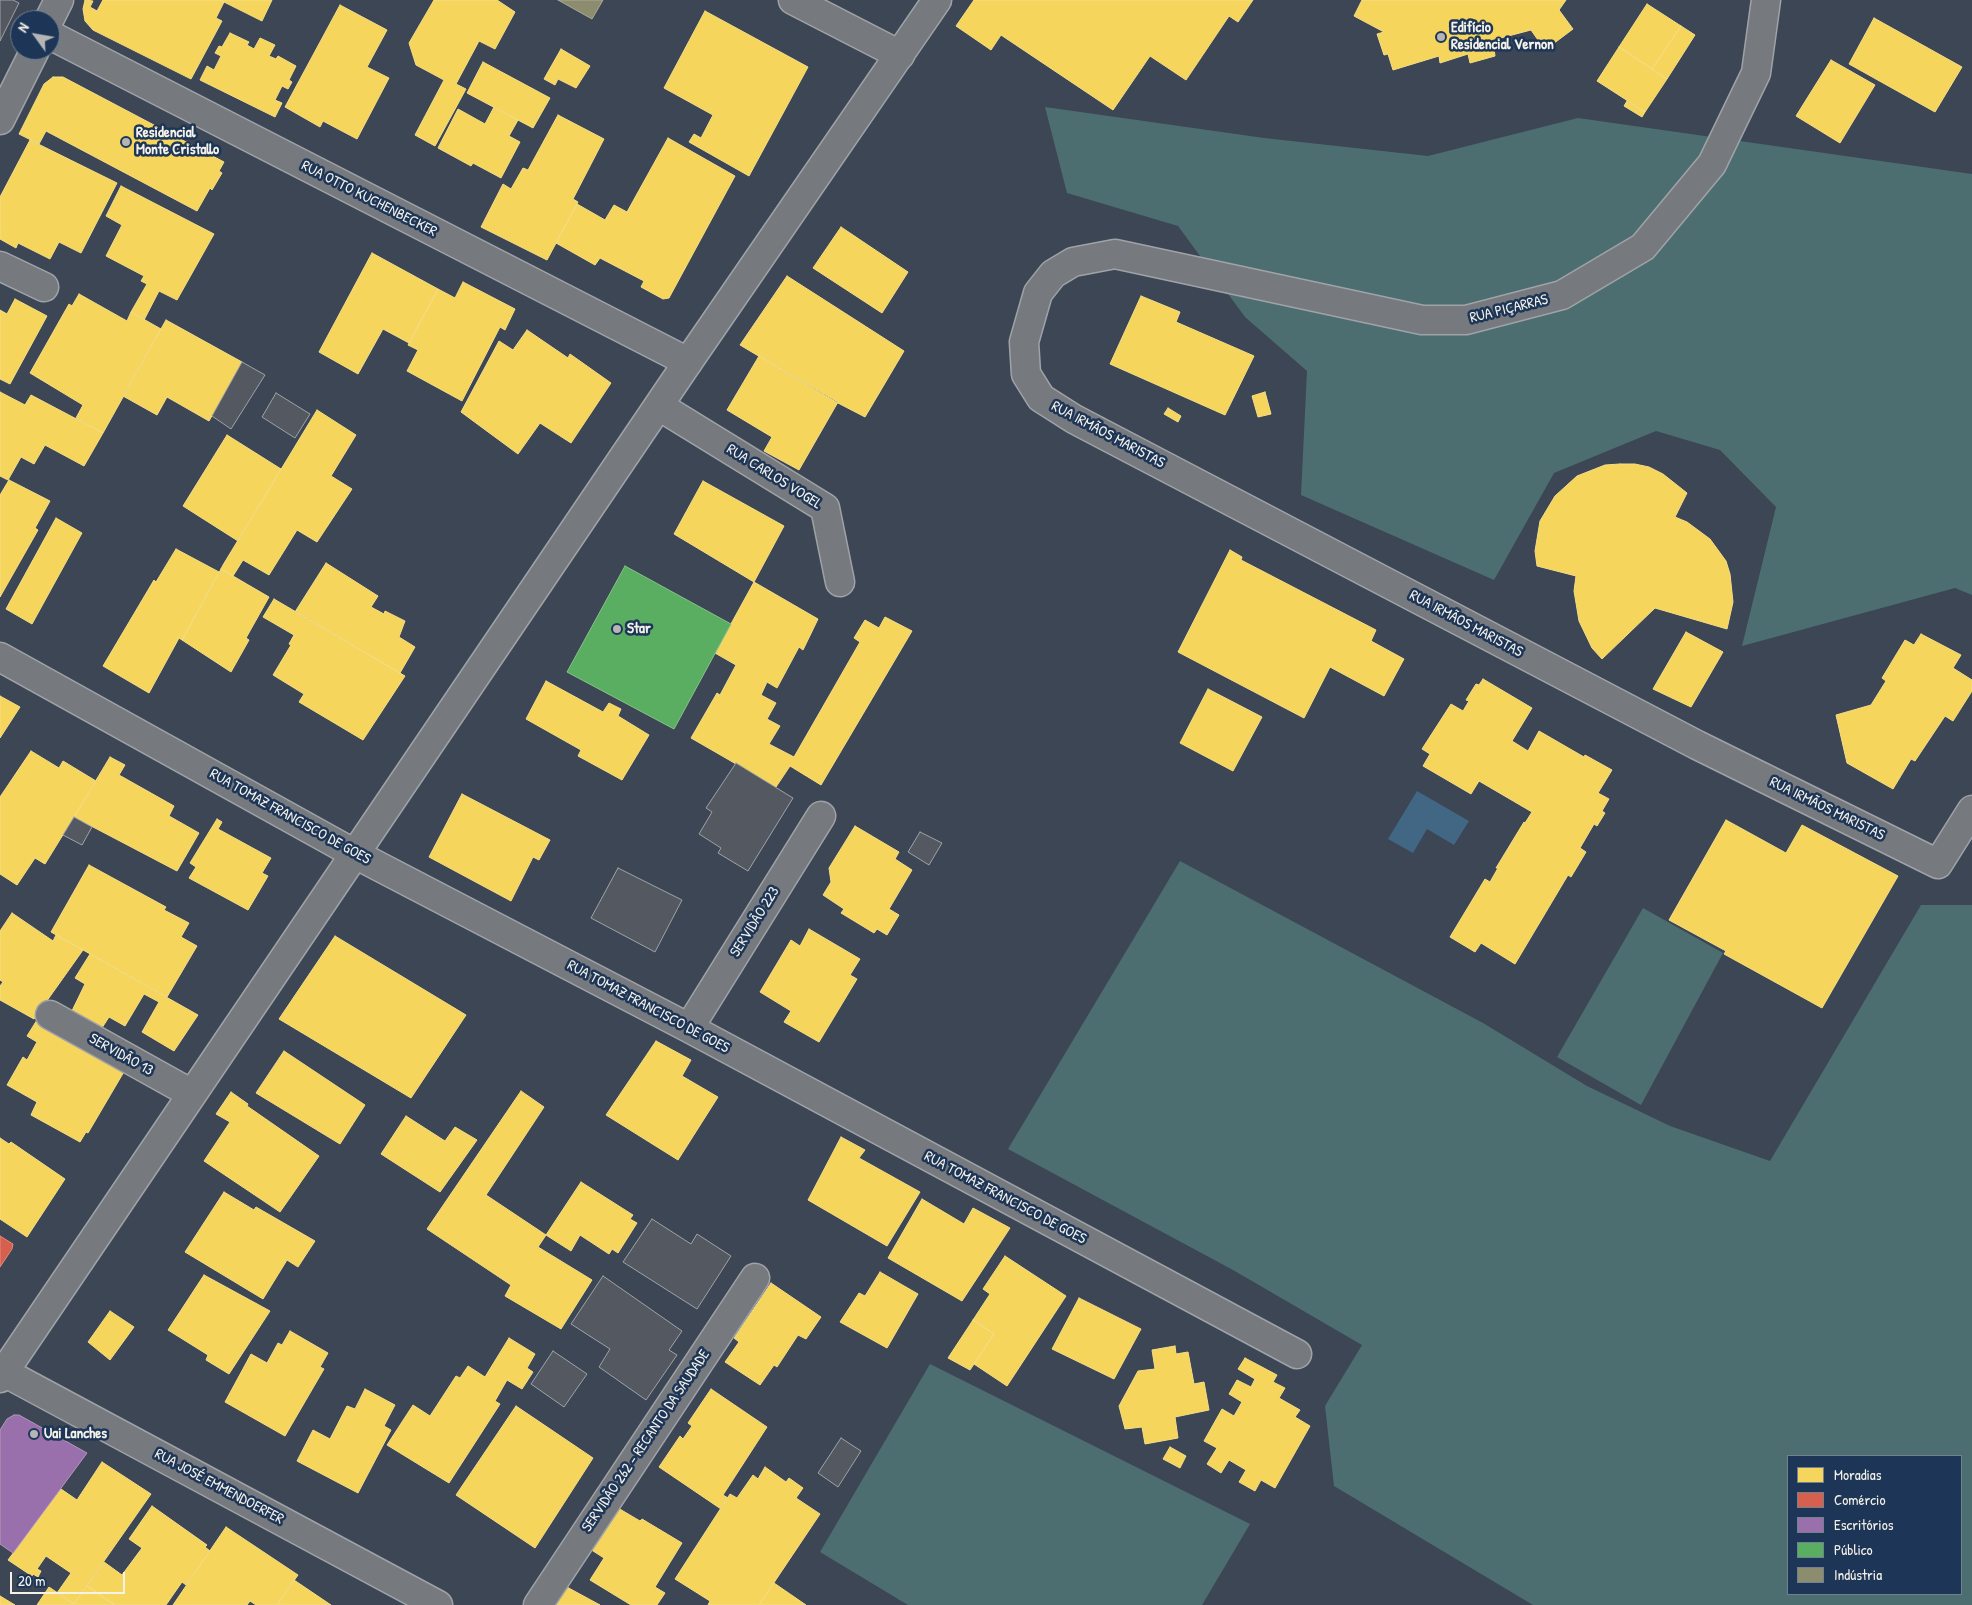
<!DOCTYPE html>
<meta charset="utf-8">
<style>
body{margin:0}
#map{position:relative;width:1972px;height:1605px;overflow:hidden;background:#3c4654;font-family:"Patrick Hand",sans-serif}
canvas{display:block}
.legend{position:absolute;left:1787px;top:1455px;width:175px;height:140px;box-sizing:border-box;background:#1d3557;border:1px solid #738091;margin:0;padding:6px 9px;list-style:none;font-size:15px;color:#f4f1e8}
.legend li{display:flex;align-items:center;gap:10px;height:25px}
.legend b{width:25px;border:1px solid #738091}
.north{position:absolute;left:10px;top:10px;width:50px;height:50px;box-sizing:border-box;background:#1d3557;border:1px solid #738091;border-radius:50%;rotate:302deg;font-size:14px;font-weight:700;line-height:20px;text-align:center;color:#f4f1e8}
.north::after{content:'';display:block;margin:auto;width:18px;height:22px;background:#b4b5b4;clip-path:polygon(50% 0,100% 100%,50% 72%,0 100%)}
.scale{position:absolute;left:10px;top:1572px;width:115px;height:22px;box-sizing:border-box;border:2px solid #f4f1e8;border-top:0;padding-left:6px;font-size:15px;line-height:18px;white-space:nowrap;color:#f4f1e8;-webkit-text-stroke:4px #1d3557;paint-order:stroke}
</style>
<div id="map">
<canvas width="1972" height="1605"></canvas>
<ul class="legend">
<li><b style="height:14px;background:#f6d55c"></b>Moradias</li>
<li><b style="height:14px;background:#d6604d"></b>Comércio</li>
<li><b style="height:14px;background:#9970ab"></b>Escritórios</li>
<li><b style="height:14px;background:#5aae61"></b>Público</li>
<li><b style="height:14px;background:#8c8c6e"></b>Indústria</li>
</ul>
<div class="north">N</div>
<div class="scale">20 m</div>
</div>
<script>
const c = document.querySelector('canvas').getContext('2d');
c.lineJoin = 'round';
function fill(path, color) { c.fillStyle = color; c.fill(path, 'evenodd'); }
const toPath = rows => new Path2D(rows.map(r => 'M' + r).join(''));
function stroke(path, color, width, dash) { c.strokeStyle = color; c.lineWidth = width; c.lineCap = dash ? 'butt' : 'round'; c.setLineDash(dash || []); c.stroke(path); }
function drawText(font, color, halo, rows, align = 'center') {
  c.font = font + ' "Patrick Hand",sans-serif'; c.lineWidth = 5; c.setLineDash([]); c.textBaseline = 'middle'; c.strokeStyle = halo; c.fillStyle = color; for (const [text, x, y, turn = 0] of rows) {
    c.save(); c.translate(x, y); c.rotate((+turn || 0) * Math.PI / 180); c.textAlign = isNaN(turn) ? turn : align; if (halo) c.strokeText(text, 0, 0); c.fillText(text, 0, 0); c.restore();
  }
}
fill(toPath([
 [1045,107,1264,138,1428,156,1578,118,1972,174,1972,595,1955,588,1742,646,1776,507,1720,450,1656,431,1554,473,1494,580,1301,495,1307,371,1245,317,1178,226,1067,193],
 [1180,861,1483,1023,1587,1086,1670,1126,1770,1161,1921,905,1972,905,1972,1605,1533,1605,1334,1486,1325,1406,1362,1345,1233,1270,1008,1149],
 [1961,1456,1961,1594,1788,1594,1788,1456],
 [1643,908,1723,953,1641,1105,1557,1057],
 [930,1364,1250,1524,1202,1605,908,1605,820,1552]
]), '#4d6e71');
fill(toPath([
 [1417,791,1469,821,1454,845,1427,829,1413,853,1388,839]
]), '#416784');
const homes = toPath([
 [85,0,93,1,90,7,97,11,103,0,220,0,224,2,216,18,222,21,191,79,93,30,85,21,83,9,85,0],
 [220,0,272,0,262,21,220,0],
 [434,0,497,0,515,12,495,49,479,41,456,84,466,89,435,146,415,135,444,80,416,65,409,43,434,0],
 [974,0,1253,0,1238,22,1229,16,1186,80,1150,56,1113,110,1001,35,991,50,956,26,974,0],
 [1362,0,1566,0,1559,10,1573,29,1545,50,1531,30,1493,40,1495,56,1470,63,1468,54,1440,63,1439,56,1393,70,1388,54,1384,55,1377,34,1384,32,1354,16,1362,0],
 [1647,4,1681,26,1652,69,1619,47,1647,4],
 [340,5,387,30,367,67,389,78,357,139,323,121,320,127,285,107,340,5],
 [705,11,808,67,749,176,689,142,694,134,701,138,713,115,664,88,705,11],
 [1874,18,1962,67,1935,112,1849,64,1874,18],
 [1681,26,1695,35,1667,79,1652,69,1681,26],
 [230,33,249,42,247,45,254,49,260,38,275,45,269,56,276,59,278,56,296,66,289,80,292,82,288,89,282,86,275,100,282,103,275,117,200,80,207,66,214,70,221,56,215,53,219,46,222,47,230,33],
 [1619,47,1667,79,1645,112,1597,81,1619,47],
 [561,49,590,66,576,88,558,79,555,85,544,79,561,49],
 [1831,60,1875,85,1840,143,1796,116,1831,60],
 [483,62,550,98,533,128,467,93,483,62],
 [53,77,63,77,224,162,219,171,222,173,212,190,210,188,197,211,46,131,39,144,19,134,44,84,53,77],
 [1627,101,1645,112,1642,117,1624,106,1627,101],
 [494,107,518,120,509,136,520,142,501,178,473,163,471,166,438,148,458,109,485,124,494,107],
 [558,115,604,139,573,199,578,202,547,260,481,227,503,184,511,189,523,168,528,170,558,115],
 [668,138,735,176,669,298,663,299,641,287,644,281,600,258,595,265,556,243,577,204,605,220,614,205,627,212,668,138],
 [30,140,117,183,81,253,59,242,50,259,18,243,16,248,0,239,0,197,30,140],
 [121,186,214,234,177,300,159,291,144,320,131,312,147,284,141,281,144,276,106,256,122,225,106,216,121,186],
 [841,227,908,272,882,313,813,268,841,227],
 [372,253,438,289,409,343,383,329,358,374,319,352,372,253],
 [787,276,904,351,865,417,836,402,740,345,787,276],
 [463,282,515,309,505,330,500,327,462,401,407,371,418,350,408,345,438,289,455,298,463,282],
 [79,294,127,321,131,312,161,329,103,433,76,418,83,405,30,373,69,304,72,306,79,294],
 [1141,296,1180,312,1176,322,1254,356,1225,415,1110,364,1141,296],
 [15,299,47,316,10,384,0,379,0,310,7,314,15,299],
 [166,320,242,362,209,421,167,397,157,415,123,396,166,320],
 [527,330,568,358,570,354,611,383,571,443,540,423,518,454,461,412,499,341,513,350,527,330],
 [759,356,838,402,799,470,764,451,772,437,727,410,759,356],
 [0,392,25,405,31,395,103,433,84,466,45,445,34,464,21,457,8,480,0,476,0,392],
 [1265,392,1271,414,1258,417,1252,396,1265,392],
 [1168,408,1181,416,1178,422,1164,414,1168,408],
 [317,410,356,435,331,476,352,489,317,542,297,530,269,575,243,560,233,576,221,569,223,565,317,410],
 [227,435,281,469,238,541,183,506,227,435],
 [1620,464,1635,464,1649,467,1663,474,1687,493,1675,517,1687,522,1710,539,1726,561,1730,574,1733,602,1727,629,1655,608,1602,659,1592,648,1579,621,1574,591,1576,576,1537,566,1535,551,1540,521,1555,496,1577,476,1605,465,1620,464],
 [9,480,50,501,35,528,38,530,0,597,0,495,9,480],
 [703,481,784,526,754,582,674,534,703,481],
 [56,518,82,533,32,624,6,609,56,518],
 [176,549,219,572,182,640,179,638,149,693,103,666,154,580,156,582,176,549],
 [1230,550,1242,557,1241,560,1376,630,1371,641,1404,659,1384,696,1330,667,1304,718,1178,652,1230,550],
 [326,563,378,596,371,607,384,614,385,611,405,621,399,637,415,647,400,673,295,612,326,563],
 [221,569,269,597,246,638,249,640,231,672,182,640,221,569],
 [754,582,818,619,803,650,799,647,777,688,767,682,761,695,776,703,767,719,780,726,769,744,794,757,860,642,854,638,865,620,879,628,885,617,912,631,821,785,790,766,776,787,691,738,717,693,720,695,736,665,715,653,754,582],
 [274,599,405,676,363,740,299,702,304,694,273,675,291,645,289,644,294,635,263,617,274,599],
 [1686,632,1723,652,1691,707,1653,689,1686,632],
 [1921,634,1961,655,1953,668,1972,680,1972,691,1953,721,1945,716,1915,761,1911,759,1893,789,1847,763,1836,715,1871,705,1886,681,1882,678,1905,640,1914,645,1921,634],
 [1483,679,1532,708,1512,741,1528,751,1539,731,1584,757,1585,755,1612,770,1598,793,1609,799,1602,811,1605,813,1597,826,1594,824,1580,848,1586,852,1571,877,1568,875,1515,964,1481,943,1475,952,1450,937,1485,879,1490,882,1498,868,1496,868,1524,822,1525,823,1532,812,1479,781,1471,794,1423,766,1430,754,1422,749,1451,704,1463,711,1469,701,1466,700,1476,684,1479,685,1483,679],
 [546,681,603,712,609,703,621,709,618,716,649,735,622,780,578,756,581,750,526,719,546,681],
 [1208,689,1262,717,1233,771,1180,743,1208,689],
 [0,696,20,707,0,738,0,696],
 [31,751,59,768,63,761,96,781,45,864,35,858,17,885,0,874,0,797,31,751],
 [110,757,125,765,119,775,174,806,169,816,199,833,177,871,74,817,110,757],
 [462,794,550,840,539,860,533,857,511,901,429,857,462,794],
 [217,819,222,822,218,829,271,858,262,873,268,876,248,910,189,878,196,867,190,863,217,819],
 [1726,820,1786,853,1802,825,1898,876,1822,1008,1724,954,1726,951,1669,920,1726,820],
 [855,826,899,852,895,859,912,870,889,909,899,915,887,935,877,929,874,933,841,913,844,909,823,895,831,882,829,868,855,826],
 [89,865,166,907,164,910,189,923,181,937,197,946,167,997,51,932,89,865],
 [12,913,53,941,56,935,83,950,34,1019,0,1000,0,986,3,982,0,980,0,931,12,913],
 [809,929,860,959,850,975,857,979,819,1042,784,1022,791,1011,760,992,791,940,800,946,809,929],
 [335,936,466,1015,411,1098,279,1019,335,936],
 [90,954,198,1015,174,1051,142,1032,159,1002,144,994,125,1026,109,1017,98,1034,69,1017,85,984,75,978,90,954],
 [37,1020,125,1070,88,1133,86,1132,80,1142,31,1115,37,1102,7,1085,23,1057,27,1060,37,1042,27,1036,37,1020],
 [656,1041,691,1060,682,1076,718,1097,678,1160,606,1115,656,1041],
 [284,1051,365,1105,340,1144,256,1093,284,1051],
 [521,1091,544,1107,486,1195,546,1235,538,1247,592,1280,561,1329,505,1296,511,1285,427,1229,521,1091],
 [231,1092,248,1104,247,1106,319,1156,280,1212,204,1161,230,1122,216,1114,231,1092],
 [406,1116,445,1141,455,1127,477,1140,440,1192,381,1154,406,1116],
 [841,1137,865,1150,859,1158,920,1192,887,1246,808,1200,841,1137],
 [0,1138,9,1144,11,1142,65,1179,27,1237,0,1219,0,1138],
 [581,1182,633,1215,630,1219,637,1223,618,1253,612,1249,609,1254,580,1235,571,1251,546,1235,581,1182],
 [224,1192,254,1210,256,1207,315,1241,298,1267,287,1260,263,1299,185,1252,224,1192],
 [922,1199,964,1224,973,1208,1010,1228,962,1301,888,1258,922,1199],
 [1005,1256,1066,1296,1007,1386,974,1364,994,1334,973,1320,990,1294,983,1289,1005,1256],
 [880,1272,918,1294,887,1348,840,1322,859,1293,865,1296,880,1272],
 [204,1275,270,1311,229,1374,206,1360,208,1355,168,1330,204,1275],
 [771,1283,821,1317,806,1339,798,1335,777,1367,774,1365,760,1385,725,1362,739,1342,734,1338,771,1283],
 [1079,1298,1141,1329,1114,1379,1052,1349,1079,1298],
 [110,1311,134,1327,110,1360,88,1342,110,1311],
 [973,1320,994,1334,970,1370,948,1358,973,1320],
 [290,1331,328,1353,320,1367,324,1369,285,1436,225,1402,251,1354,267,1363,278,1343,282,1345,290,1331],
 [509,1338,535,1354,527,1368,533,1372,522,1389,507,1380,495,1401,500,1404,449,1483,387,1445,413,1405,430,1416,456,1376,460,1378,468,1366,485,1377,509,1338],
 [1175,1346,1176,1354,1188,1352,1194,1384,1204,1382,1209,1410,1175,1417,1178,1438,1145,1444,1142,1427,1125,1429,1119,1406,1138,1371,1155,1369,1152,1350,1175,1346],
 [1245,1358,1277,1375,1273,1382,1285,1388,1279,1398,1300,1410,1295,1417,1310,1426,1275,1488,1261,1480,1255,1491,1239,1482,1246,1470,1229,1460,1221,1473,1207,1464,1217,1448,1204,1441,1222,1409,1234,1416,1242,1402,1229,1394,1237,1380,1251,1387,1255,1379,1238,1369,1245,1358],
 [365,1389,395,1405,384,1426,391,1430,358,1493,297,1461,313,1430,330,1439,347,1406,355,1409,365,1389],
 [711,1389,767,1427,723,1495,728,1498,721,1509,659,1467,680,1436,683,1439,692,1426,688,1423,711,1389],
 [516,1406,593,1458,535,1548,456,1495,516,1406],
 [1170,1447,1186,1456,1180,1468,1163,1459,1170,1447],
 [102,1462,151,1494,74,1604,57,1593,71,1573,46,1556,37,1569,41,1571,38,1577,33,1574,32,1576,8,1560,61,1489,77,1500,102,1462],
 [765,1467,786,1482,789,1478,803,1488,796,1498,820,1514,759,1605,708,1605,710,1601,675,1579,730,1494,737,1498,753,1475,758,1479,765,1467],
 [152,1506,207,1545,205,1547,210,1551,186,1585,182,1582,166,1605,115,1605,87,1586,104,1562,122,1575,142,1548,129,1539,152,1506],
 [618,1508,640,1521,642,1519,682,1543,655,1587,665,1593,657,1605,631,1605,590,1580,604,1558,590,1549,618,1508],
 [226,1527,298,1575,277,1605,256,1605,250,1601,247,1605,173,1605,226,1527],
 [294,1580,331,1605,277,1605,294,1580],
 [774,1583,806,1605,759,1605,774,1583],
 [87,1586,115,1605,37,1605,49,1587,74,1604,87,1586],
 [565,1586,600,1605,551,1605,565,1586],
 [0,1596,15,1605,0,1605,0,1596]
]);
fill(homes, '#f6d55c');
stroke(homes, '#f5dd86', 1);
const shops = toPath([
 [0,1236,13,1244,12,1249,0,1267,0,1236]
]);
fill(shops, '#d6604d');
stroke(shops, '#df8c7c', 1);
const offices = toPath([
 [14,1415,19,1415,87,1453,13,1553,0,1544,0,1430,7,1419,14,1415]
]);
fill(offices, '#9970ab');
stroke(offices, '#b497bd', 1);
const public = toPath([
 [625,566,731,624,674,729,567,672,625,566]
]);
fill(public, '#5aae61');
stroke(public, '#88c28a', 1);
const industry = toPath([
 [558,0,603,0,592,19,558,0]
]);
fill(industry, '#8c8c6e');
stroke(industry, '#abaa93', 1);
const building = toPath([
 [0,0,13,0,19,3,0,41,0,0],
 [242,362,265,375,231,429,212,416,242,362],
 [276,393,310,414,295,438,262,417,276,393],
 [736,763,793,798,748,871,718,853,721,848,699,834,712,812,706,808,736,763],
 [74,817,92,827,82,845,63,835,74,817],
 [920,832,942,843,929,865,908,852,920,832],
 [618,868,682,900,655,952,591,918,618,868],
 [652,1219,691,1244,697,1234,731,1256,697,1309,623,1262,652,1219],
 [603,1276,682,1331,669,1350,677,1355,646,1400,599,1367,610,1349,571,1324,603,1276],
 [553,1351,587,1374,564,1407,531,1384,553,1351],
 [841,1438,861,1451,838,1487,818,1473,841,1438]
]);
fill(building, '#545961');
stroke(building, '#9fa3a8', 1);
const minor = toPath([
 [793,0,900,55],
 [1766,0,1756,73,1712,164,1643,247,1562,295,1466,320,1422,320,1115,254,1073,262,1053,274,1038,293,1024,342,1026,374,1041,398,1074,419,1697,745,1938,864,1972,810],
 [50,35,688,362],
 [0,266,44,287],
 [659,406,825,508,840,582],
 [0,657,355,854,689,1028,1297,1354],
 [50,1015,192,1094],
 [689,1028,821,816],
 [0,1370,438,1605],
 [538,1605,755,1278]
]);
const major = toPath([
 [49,20,59,0],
 [0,120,35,50],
 [0,1378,688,362,937,0]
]);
stroke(minor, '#9fa3a8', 31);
stroke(major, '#9fa3a8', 31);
stroke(minor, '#767a7f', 28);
stroke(major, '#767a7f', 28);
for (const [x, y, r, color] of [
 [1441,37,5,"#b4b5b4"],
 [126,142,5,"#b4b5b4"],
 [617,629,5,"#b4b5b4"],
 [34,1434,5,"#b4b5b4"]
]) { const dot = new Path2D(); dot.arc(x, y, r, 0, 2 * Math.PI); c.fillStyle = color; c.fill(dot); stroke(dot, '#1d3557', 2); }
drawText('bold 15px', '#f4f1e8', '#1d3557', [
 ["Edifício",1451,28],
 ["Residencial Vernon",1451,45],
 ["Residencial",136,133],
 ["Monte Cristallo",136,150],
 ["Star",627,629],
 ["Uai Lanches",44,1434]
], 'left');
drawText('15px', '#f4f1e8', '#1d3557', [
 ["RUA OTTO KUCHENBECKER",369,199,27],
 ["RUA PIÇARRAS",1509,309,-14],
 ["RUA IRMÃOS MARISTAS",1108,435,28],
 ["RUA CARLOS VOGEL",774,477,32],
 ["RUA IRMÃOS MARISTAS",1466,624,28],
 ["RUA IRMÃOS MARISTAS",1827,809,26],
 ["RUA TOMAZ FRANCISCO DE GOES",290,817,29],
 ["SERVIDÃO 223",755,922,-58],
 ["RUA TOMAZ FRANCISCO DE GOES",648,1007,28],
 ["SERVIDÃO 13",121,1055,29],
 ["RUA TOMAZ FRANCISCO DE GOES",1005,1198,28],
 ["SERVIDÃO 262 - RECANTO DA SAUDADE",646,1441,-56],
 ["RUA JOSÉ EMMENDOERFER",219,1487,28]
]);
</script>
